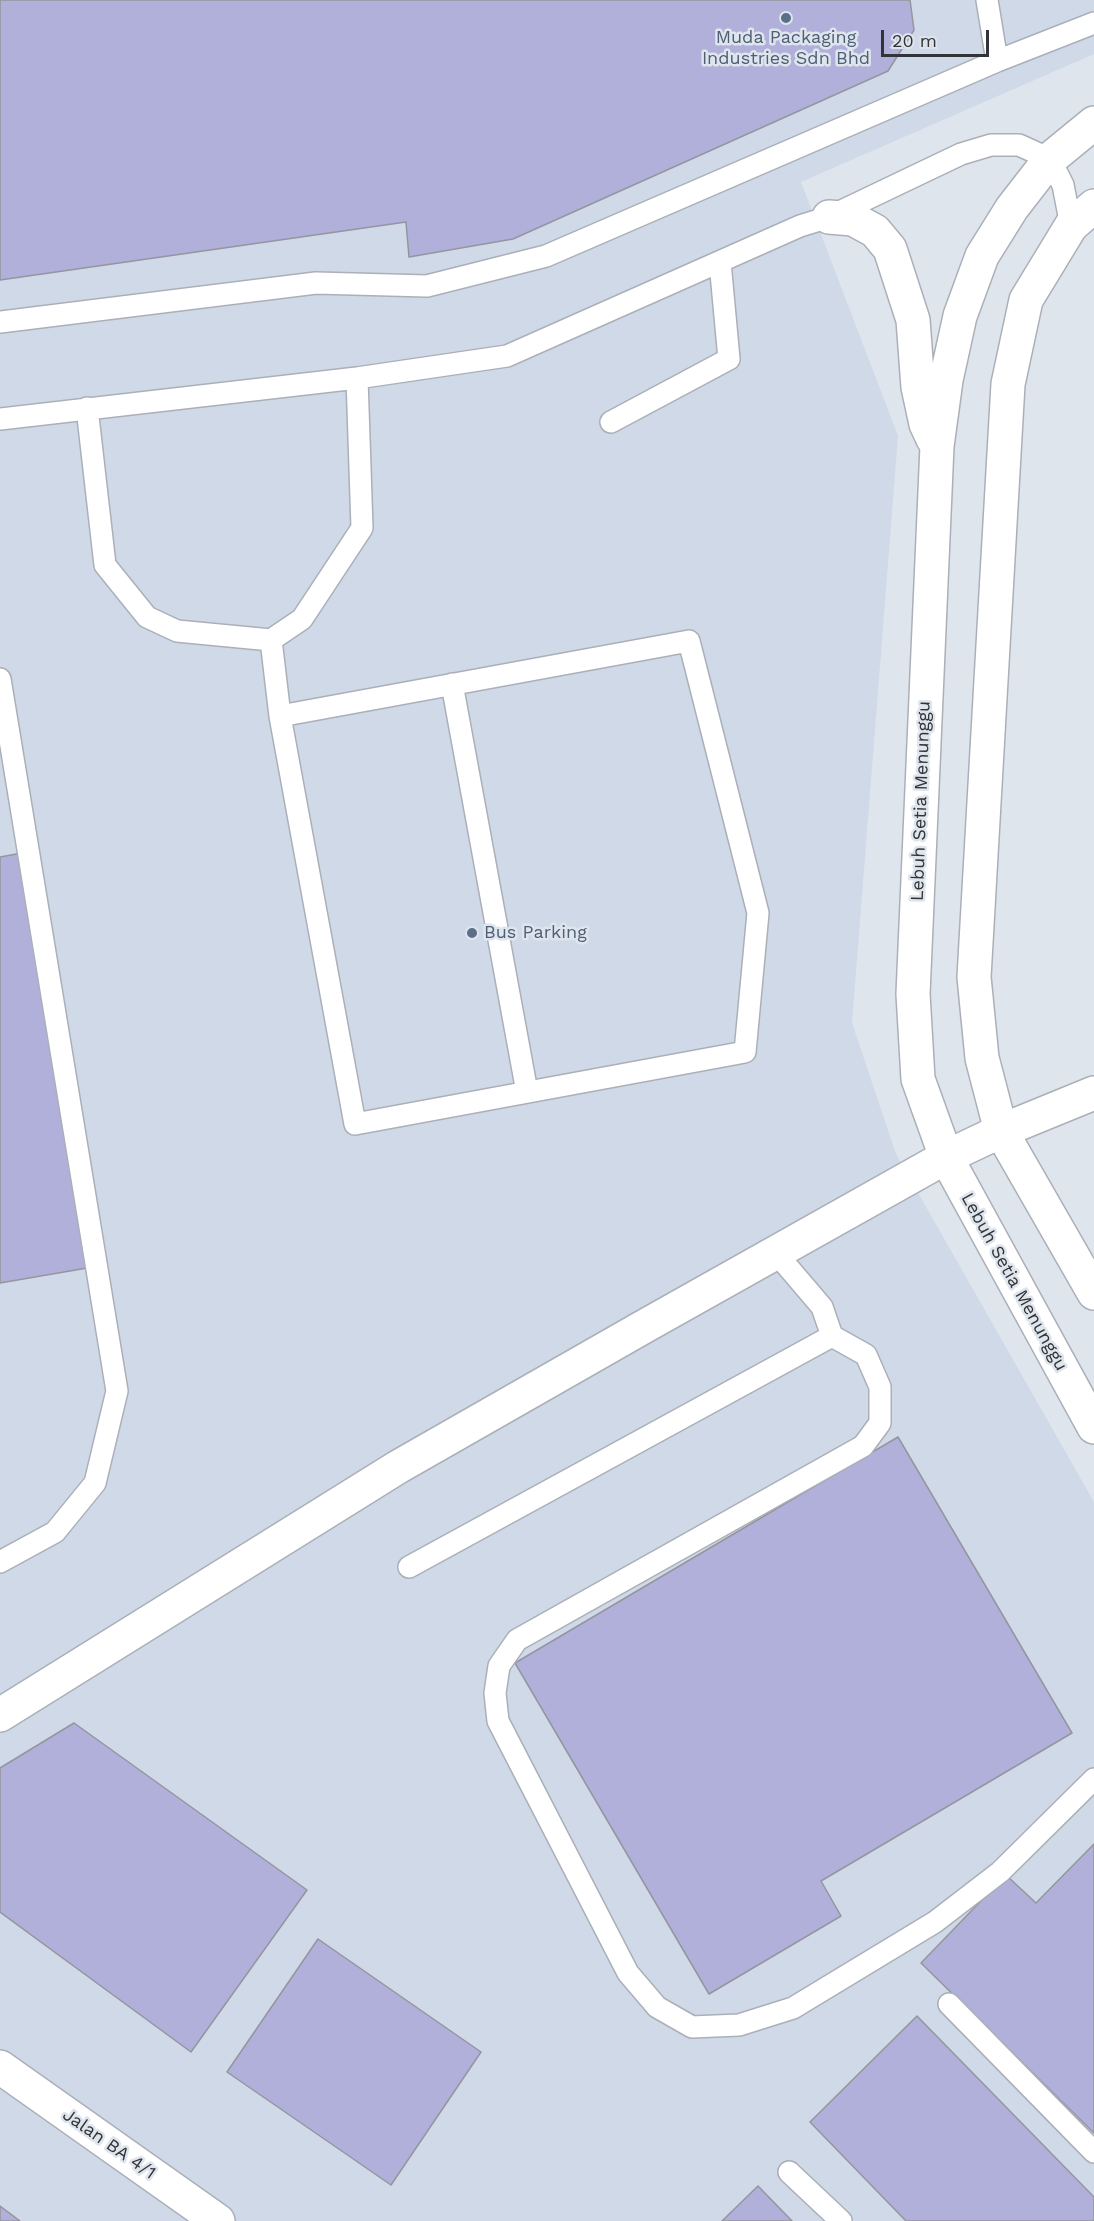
<!DOCTYPE html>
<style>
body{margin:0}
#map{position:relative;width:1094px;height:2221px;overflow:hidden;background:#dfe5ed;font-family:"Work Sans",sans-serif}
canvas{display:block}
.scale{position:absolute;left:881px;top:30px;width:108px;height:27px;box-sizing:border-box;border:3px solid #323437;border-top:0;padding-left:8px;font-size:18px;line-height:21px;white-space:nowrap;color:#323437;-webkit-text-stroke:4px #dfe5ed;paint-order:stroke}
</style>
<div id="map">
<canvas width="1094" height="2221"></canvas>
<div class="scale">20 m</div>
</div>
<script>
const c = document.querySelector('canvas').getContext('2d');
c.lineJoin = 'round';
function fill(path, color) { c.fillStyle = color; c.fill(path, 'evenodd'); }
const toPath = rows => new Path2D(rows.map(r => 'M' + r).join(''));
function stroke(path, color, width, dash) { c.strokeStyle = color; c.lineWidth = width; c.lineCap = dash ? 'butt' : 'round'; c.setLineDash(dash || []); c.stroke(path); }
function drawText(font, color, halo, rows, align = 'center') {
  c.font = font + ' "Work Sans",sans-serif'; c.lineWidth = 5; c.setLineDash([]); c.textBaseline = 'middle'; c.strokeStyle = halo; c.fillStyle = color; for (const [text, x, y, turn = 0] of rows) {
    c.save(); c.translate(x, y); c.rotate((+turn || 0) * Math.PI / 180); c.textAlign = isNaN(turn) ? turn : align; if (halo) c.strokeText(text, 0, 0); c.fillText(text, 0, 0); c.restore();
  }
}
fill(toPath([
 [0,0,1094,0,1094,54,801,182,898,436,852,1023,896,1154,1094,1502,1094,2221,0,2221]
]), '#cfd9e8');
const building = toPath([
 [0,0,910,0,914,30,888,71,513,239,409,257,406,222,0,280,0,0],
 [22,853,93,1267,0,1283,0,857,22,853],
 [898,1437,1072,1733,821,1881,841,1916,709,1994,515,1663,898,1437],
 [74,1723,307,1890,191,2052,0,1912,0,1768,74,1723],
 [1094,1844,1094,2133,921,1963,1006,1875,1036,1903,1094,1844],
 [318,1939,481,2052,391,2185,227,2072,318,1939],
 [917,2016,1094,2197,1094,2221,906,2221,810,2122,917,2016],
 [758,2186,792,2221,722,2221,758,2186],
 [0,2206,20,2221,0,2221,0,2206]
]);
fill(building, '#b1b0db');
stroke(building, '#95959e', 1.5);
const service = toPath([
 [987,0,997,61],
 [0,322,316,283,427,286,546,256,997,61,1094,23],
 [87,408,105,565,147,617,177,631,271,640,280,716,355,1124,745,1052,758,913,689,641,280,716],
 [0,419,357,378,507,356,800,226,829,217,961,154,991,145,1019,145,1050,159,1063,185,1071,226],
 [611,422,729,359,720,262],
 [271,640,302,619,362,528,357,378],
 [0,679,117,1391,95,1483,55,1532,0,1562],
 [452,684,527,1092],
 [832,1336,866,1355,880,1387,880,1423,863,1446,517,1640,499,1666,495,1693,498,1721,628,1973,657,2007,692,2027,739,2025,793,2008,935,1922,1000,1872,1094,1779],
 [409,1567,832,1336,822,1307,776,1253],
 [949,2004,1094,2152],
 [789,2172,841,2221]
]);
const minor = toPath([
 [0,1715,398,1467,645,1326,946,1157,1001,1131,1094,1093],
 [0,2067,218,2221]
]);
const tertiary = toPath([
 [1094,123,1050,159,1012,208,982,256,960,316,946,380,937,446,913,994,918,1079,946,1157,1094,1427],
 [1094,206,1071,226,1026,300,1008,384,974,977,982,1058,1001,1131,1094,1293],
 [829,217,853,219,875,231,890,249,913,320,918,387,926,424,933,439]
]);
stroke(service, '#abb0b8', 24);
stroke(minor, '#abb0b8', 36);
stroke(tertiary, '#abb0b8', 36);
stroke(service, '#fff', 21);
stroke(minor, '#fff', 33);
stroke(tertiary, '#fff', 33);
for (const [x, y, r, color] of [
 [786,18,6,"#5c6f8a"],
 [472,933,6,"#5c6f8a"]
]) { const dot = new Path2D(); dot.arc(x, y, r, 0, 2 * Math.PI); c.fillStyle = color; c.fill(dot); stroke(dot, '#dfe5ed', 2); }
drawText('18px', '#4e5e75', '#dfe5ed', [
 ["Muda Packaging",786,38],
 ["Industries Sdn Bhd",786,59],
 ["Bus Parking",484,933,"left"]
]);
drawText('18px', '#323437', '#dfe5ed', [
 ["Lebuh Setia Menunggu",921,801,-88],
 ["Lebuh Setia Menunggu",1014,1282,61],
 ["Jalan BA 4/1",109,2144,35]
]);
</script>
